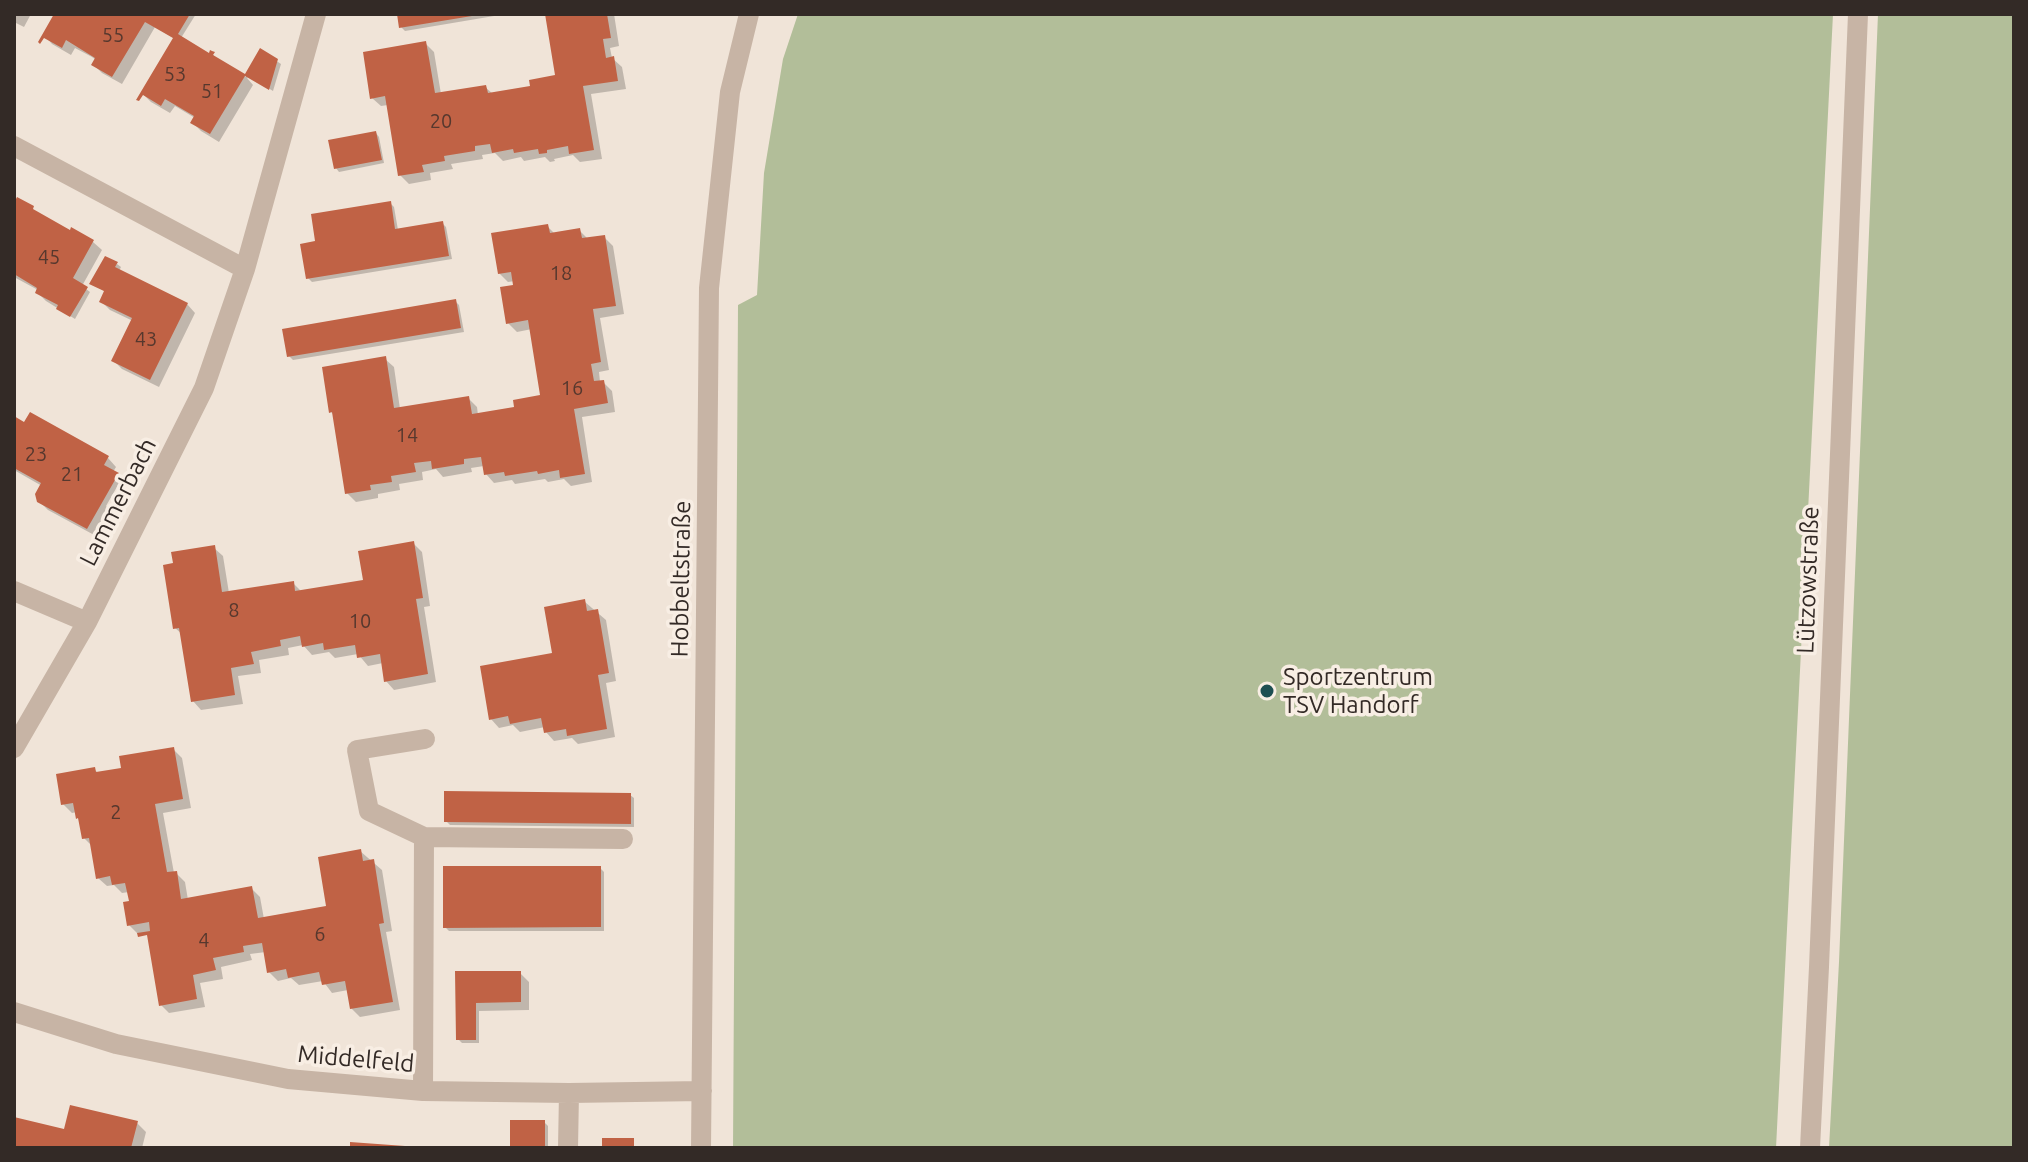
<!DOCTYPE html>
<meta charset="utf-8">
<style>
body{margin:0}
#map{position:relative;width:2028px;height:1162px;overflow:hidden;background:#f0e4d8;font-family:Ubuntu,sans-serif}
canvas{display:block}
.frame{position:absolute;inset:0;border:16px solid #332a26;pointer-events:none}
</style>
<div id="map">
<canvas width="2028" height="1162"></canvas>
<div class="frame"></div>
</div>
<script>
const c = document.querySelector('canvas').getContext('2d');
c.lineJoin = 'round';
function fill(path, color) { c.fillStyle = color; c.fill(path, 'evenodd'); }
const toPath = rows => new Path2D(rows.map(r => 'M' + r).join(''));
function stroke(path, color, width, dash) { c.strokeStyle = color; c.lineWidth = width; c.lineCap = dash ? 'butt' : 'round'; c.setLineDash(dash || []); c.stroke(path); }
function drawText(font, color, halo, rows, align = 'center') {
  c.font = font + ' Ubuntu,sans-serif'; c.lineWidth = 7; c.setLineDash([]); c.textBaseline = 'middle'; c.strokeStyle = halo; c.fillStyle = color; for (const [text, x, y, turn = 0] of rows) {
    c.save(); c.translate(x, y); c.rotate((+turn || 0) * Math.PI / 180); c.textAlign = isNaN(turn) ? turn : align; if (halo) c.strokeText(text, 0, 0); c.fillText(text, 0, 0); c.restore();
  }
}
fill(toPath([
 [798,14,1833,14,1776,1148,733,1148,738,305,757,295,764,173,783,59],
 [1878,14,2014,14,2014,1148,1829,1148,1839,962]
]), '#b2be99');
fill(toPath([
 [14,14,31,14,24,27,14,22],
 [56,14,196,14,181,38,209,55,211,53,222,63,246,77,260,50,281,64,273,91,249,76,247,78,253,85,219,142,201,131,193,123,195,118,175,106,170,113,151,102,142,93,175,39,155,27,122,84,102,73,94,65,96,60,92,57,75,48,71,55,52,44,44,35],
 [399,14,506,14,405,31,401,27],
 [547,14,614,14,619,46,610,48,612,58,622,67,626,89,591,94,602,159,580,162,573,155,554,159,555,161,550,162,545,157,524,161,521,157,503,161,495,153,482,155,483,159,451,164,453,169,430,173,431,180,409,184,400,175,388,105,381,106,372,98,425,43,434,52,441,94,485,87,493,94,532,88,557,77],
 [376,133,379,137,384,163,339,172,336,168],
 [390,203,394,207,398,230,442,223,446,227,452,259,312,282,308,278],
 [14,207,31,207,34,212,93,242,102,250,82,286,90,292,75,319,46,301,37,292,38,290,14,277],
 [547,226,555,234,579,230,588,239,604,237,613,246,624,314,600,318,609,370,599,372,600,382,603,382,612,391,615,412,582,417,592,482,571,486,564,479,548,482,545,479,515,484,512,480,494,483,486,474,484,466,471,468,472,472,443,477,436,469,422,472,423,480,399,484,400,490,378,494,378,498,356,502,347,493,334,415,331,412,385,359,394,367,400,409,468,398,477,407,478,415,516,409,543,397,532,329,517,332,508,323,515,286,515,281,508,282,499,273],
 [117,264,121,267,119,271,187,304,195,313,159,387,122,369,113,360,133,321,110,310,101,301,106,292,92,284],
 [455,301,459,305,464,332,293,360,289,356],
 [14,419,108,458,116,467,113,472,122,478,106,506,111,511,96,536,48,510,39,501,42,486,14,470],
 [413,543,422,552,430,606,424,607,436,682,394,690,386,681,383,663,368,666,358,654,335,658,329,652,312,655,303,645,288,648,289,655,259,660,261,673,238,676,243,704,201,710,193,701,182,634,175,628,214,548,223,556,229,593,293,583,302,592,366,581],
 [585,602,606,620,616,681,606,683,615,737,578,744,572,738,554,741,546,732,545,727,520,732,513,725,499,728,491,719,554,655],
 [173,749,182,758,191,808,163,813,174,873,176,873,185,882,188,900,251,888,260,897,264,919,329,908,360,851,382,870,392,931,386,932,400,1010,360,1017,351,1008,348,990,332,993,323,981,299,985,291,978,278,981,269,972,266,952,250,954,252,960,221,967,223,979,200,983,205,1007,169,1013,161,1005,148,932,138,934,129,925,131,903,129,892,122,893,114,885,107,886,98,878,93,847,84,838,81,821,78,818,77,812,72,813,63,804,94,769,99,774,123,769],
 [630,795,634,798,634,827,450,825,446,821],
 [600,868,604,872,604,931,449,931,445,927],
 [457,973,520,973,529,982,529,1010,479,1011,479,1043,462,1043,458,1039],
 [14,1119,66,1131,137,1123,146,1132,142,1148,14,1148],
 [544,1122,548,1126,548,1148,512,1148]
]), '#0003');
fill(toPath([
 [54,14,190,14,178,34,209,53,210,50,212,51,215,52,213,55,245,74,260,48,278,59,269,90,245,76,210,134,190,123,194,116,165,99,161,106,143,95,139,101,136,100,173,38,145,22,112,77,91,65,95,58,66,40,62,48,44,38,40,44,38,42],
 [397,14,472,14,472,16,399,28],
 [545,14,607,14,611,38,603,39,606,58,614,56,618,81,583,86,594,150,569,154,568,146,547,150,547,153,539,154,538,149,514,153,513,149,492,153,490,144,475,146,475,151,444,156,445,161,422,165,424,172,398,176,385,96,370,99,363,52,426,41,435,93,486,85,488,93,530,86,529,80,555,75],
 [376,131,382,160,334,169,328,140],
 [17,197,34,206,33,209,70,230,71,227,94,240,73,278,88,287,70,317,56,309,58,305,35,293,37,288,14,274,14,203],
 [391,201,395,229,443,221,449,256,306,279,300,244,315,241,311,214],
 [548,224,550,233,580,228,582,238,605,235,616,306,593,309,601,362,591,364,594,381,604,380,608,403,574,409,585,474,560,478,559,470,538,474,537,471,505,476,504,472,484,475,481,457,464,459,464,464,432,469,431,461,414,463,416,472,391,476,392,482,370,485,371,490,345,494,332,412,329,413,322,367,386,356,394,408,469,396,472,414,514,407,513,400,540,395,528,320,506,324,500,287,513,285,511,272,498,274,491,233],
 [105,256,118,262,115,267,188,303,150,380,111,361,132,318,99,302,104,291,89,284],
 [456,299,461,328,287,357,282,329],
 [30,412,109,456,104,465,119,473,87,529,37,502,35,494,41,483,14,468,14,416,24,422],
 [414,541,423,598,416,599,428,674,384,682,380,654,357,658,355,645,324,650,323,643,302,647,300,636,280,640,281,646,251,652,254,664,231,668,235,695,191,702,179,628,173,629,163,565,173,563,171,552,215,545,222,592,294,581,295,591,363,580,358,551],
 [585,599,587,611,598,609,609,673,598,675,607,729,567,736,566,729,544,733,541,718,510,724,508,716,489,720,480,666,552,653,544,607],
 [174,747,183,799,155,804,167,872,177,871,181,899,252,886,258,918,326,906,318,857,361,849,363,861,374,859,384,923,379,924,393,1002,350,1009,345,981,322,985,319,972,288,978,286,969,267,973,262,943,243,946,244,952,213,958,216,970,193,975,197,999,159,1006,147,935,138,937,137,933,150,931,149,922,127,926,123,902,129,901,125,883,112,885,110,876,96,879,89,838,82,839,78,818,76,819,73,803,61,805,56,774,95,767,96,772,121,768,119,756],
 [444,791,631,793,631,824,444,822],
 [443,866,601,866,601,927,443,928],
 [455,971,521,971,521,1002,476,1003,476,1040,456,1040],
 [70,1105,138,1121,131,1148,14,1148,14,1117,64,1129],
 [510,1120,545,1120,545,1148,510,1148],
 [602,1138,634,1138,634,1148,602,1148],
 [350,1142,405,1146,404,1148,350,1148]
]), '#c06245');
stroke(toPath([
 [14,146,245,269],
 [14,591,87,622],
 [14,748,87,622,204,388,245,269,316,14],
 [424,837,623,839],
 [14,1012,116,1044,288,1079,423,1091,569,1093,702,1091],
 [423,1091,424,837,369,811,357,750,425,739],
 [568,1148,569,1093],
 [701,1148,709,288,730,92,749,14],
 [1810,1148,1819,967,1858,14]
]), '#c7b4a5', 20);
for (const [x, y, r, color] of [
 [1267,691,8,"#1e4f52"]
]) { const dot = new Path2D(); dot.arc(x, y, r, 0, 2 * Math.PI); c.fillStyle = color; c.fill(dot); stroke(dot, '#f8eee4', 3); }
drawText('20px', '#56382e', null, [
 ["55",113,35],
 ["53",175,74],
 ["51",212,91],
 ["20",441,121],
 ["45",49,257],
 ["18",561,273],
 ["43",146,339],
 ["16",572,388],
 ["14",407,435],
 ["23",36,454],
 ["21",72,474],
 ["8",234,610],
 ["10",360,621],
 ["2",116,812],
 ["6",320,934],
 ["4",204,940]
]);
drawText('24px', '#332a26', '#f8eee4', [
 ["Lammerbach",118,502,-63],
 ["Hobbeltstraße",681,579,-89],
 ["Lützowstraße",1808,580,-88],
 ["Middelfeld",356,1059,5]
]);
drawText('24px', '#332a26', '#f8eee4', [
 ["Sportzentrum",1283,677],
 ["TSV Handorf",1283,705]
], 'left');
</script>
